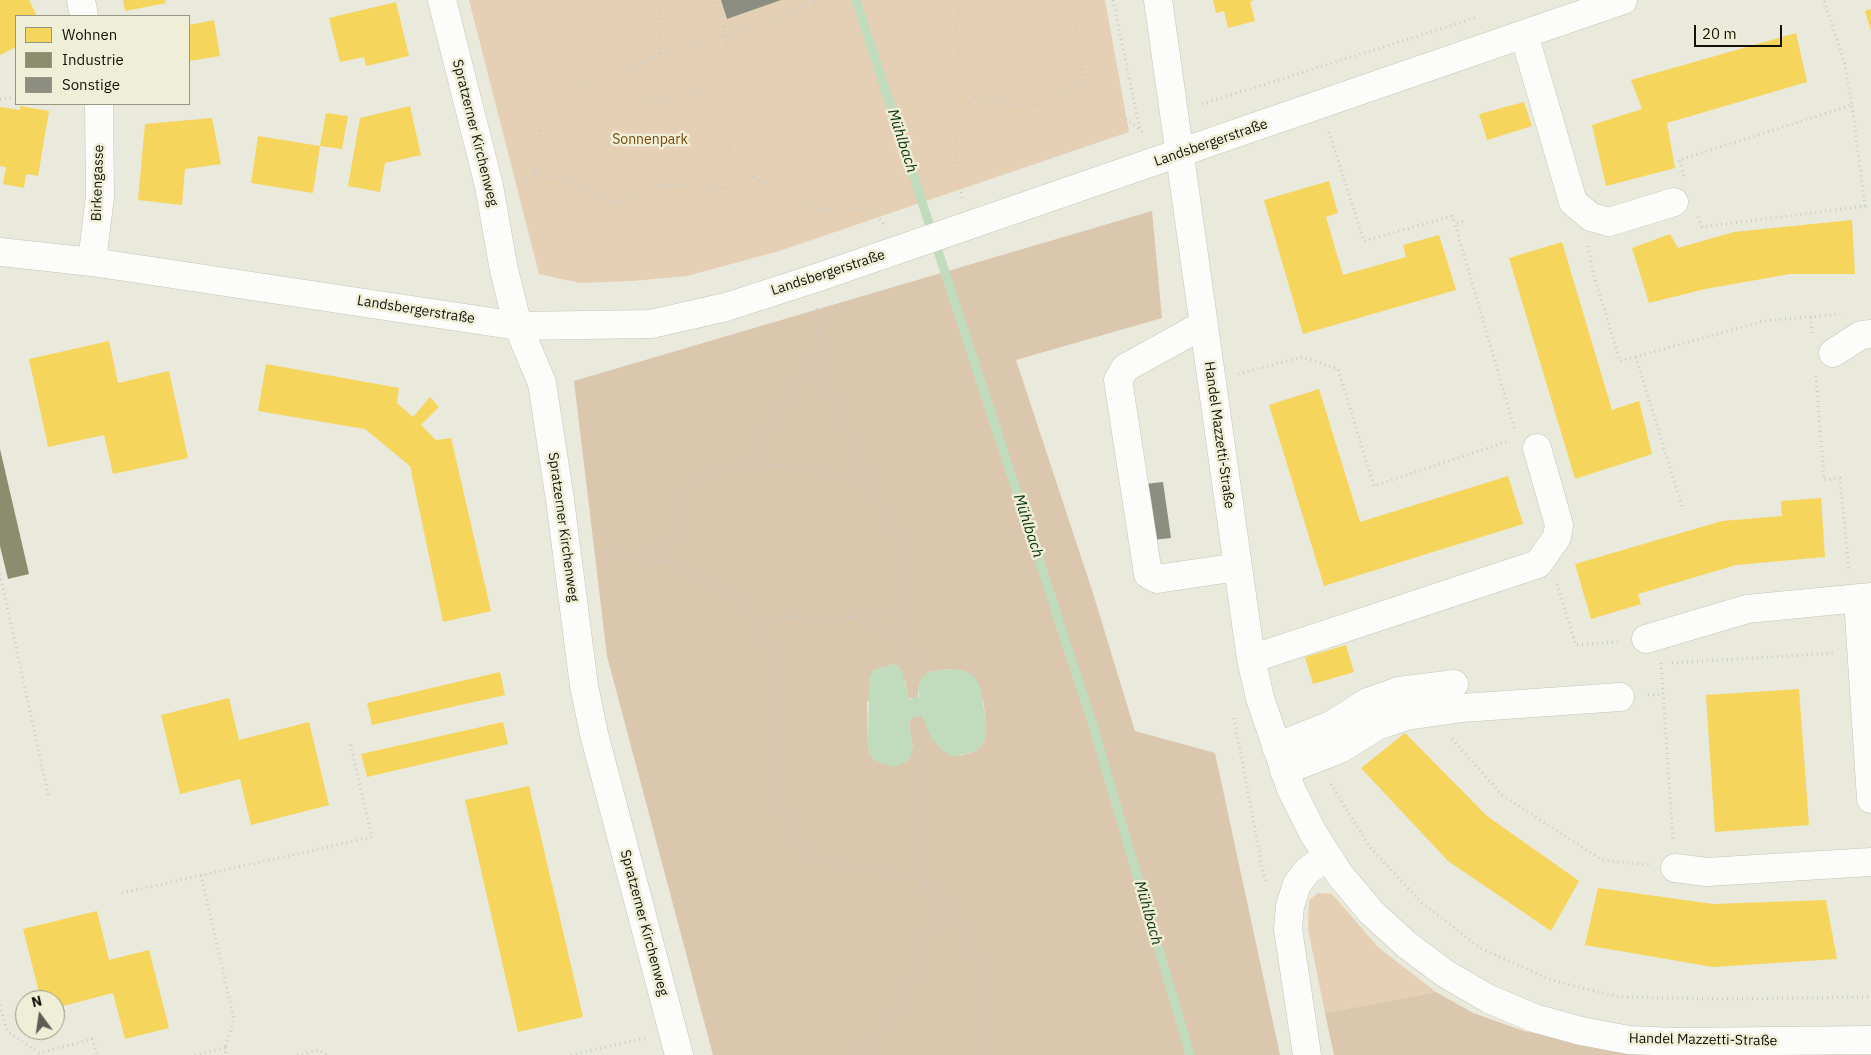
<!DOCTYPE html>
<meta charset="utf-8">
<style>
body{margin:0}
#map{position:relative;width:1871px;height:1055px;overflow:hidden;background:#e9e9dc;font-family:"IBM Plex Sans",sans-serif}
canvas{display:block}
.legend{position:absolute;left:15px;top:15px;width:175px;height:90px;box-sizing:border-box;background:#efeed6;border:1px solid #979684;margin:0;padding:6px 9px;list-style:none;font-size:15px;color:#13120a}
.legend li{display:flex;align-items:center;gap:10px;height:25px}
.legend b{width:25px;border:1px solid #979684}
.north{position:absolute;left:15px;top:990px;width:50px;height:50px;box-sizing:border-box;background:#efeed6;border:1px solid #979684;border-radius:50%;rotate:346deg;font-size:14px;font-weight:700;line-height:20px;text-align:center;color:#13120a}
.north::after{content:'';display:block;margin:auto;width:18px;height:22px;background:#5e5d54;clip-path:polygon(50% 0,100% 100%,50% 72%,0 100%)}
.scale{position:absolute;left:1694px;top:25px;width:88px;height:22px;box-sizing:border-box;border:2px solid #13120a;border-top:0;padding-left:6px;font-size:15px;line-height:18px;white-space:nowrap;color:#13120a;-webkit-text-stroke:4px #efeed6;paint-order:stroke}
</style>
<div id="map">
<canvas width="1871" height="1055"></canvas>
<ul class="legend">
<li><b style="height:14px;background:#f6d55c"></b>Wohnen</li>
<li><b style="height:14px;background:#8c8c6e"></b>Industrie</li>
<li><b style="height:14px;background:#8b8e80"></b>Sonstige</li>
</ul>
<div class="north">N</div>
<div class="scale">20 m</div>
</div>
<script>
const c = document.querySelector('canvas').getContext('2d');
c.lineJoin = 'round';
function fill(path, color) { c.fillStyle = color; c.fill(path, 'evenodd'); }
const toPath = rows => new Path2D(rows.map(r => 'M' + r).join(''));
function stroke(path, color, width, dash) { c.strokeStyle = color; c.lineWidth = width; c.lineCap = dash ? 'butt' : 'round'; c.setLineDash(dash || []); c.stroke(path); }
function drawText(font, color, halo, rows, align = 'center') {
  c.font = font + ' "IBM Plex Sans",sans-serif'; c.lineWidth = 5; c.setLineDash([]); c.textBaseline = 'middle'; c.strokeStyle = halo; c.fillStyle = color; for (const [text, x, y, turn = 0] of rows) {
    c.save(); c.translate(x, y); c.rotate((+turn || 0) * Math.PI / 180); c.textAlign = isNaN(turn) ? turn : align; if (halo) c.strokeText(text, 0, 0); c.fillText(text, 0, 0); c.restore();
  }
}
fill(toPath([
 [469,0,1105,0,1129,132,779,251,687,276,632,281,580,283,539,274],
 [1318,893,1332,894,1379,948,1436,992,1325,1013,1308,929,1309,900]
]), '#e5d0b6');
fill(toPath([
 [1152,211,1162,318,1016,360,1092,590,1135,731,1215,753,1280,1055,713,1055,607,656,574,381],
 [949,669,983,700,986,722,985,738,976,751,959,756,928,730,926,721,920,715,912,717,909,722,913,748,870,755,868,745,867,702,905,680,908,698,918,699,918,688,928,672],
 [1436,992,1473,1013,1524,1031,1589,1045,1653,1055,1334,1055,1325,1013]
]), '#dbc7ad');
fill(toPath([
 [892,664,899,666,902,671,909,699,919,697,918,688,921,678,928,672,949,669,962,670,973,675,980,686,986,722,985,738,982,745,976,751,953,757,943,751,931,738,923,717,912,717,909,722,913,748,908,761,894,767,876,761,870,755,868,745,869,677,873,670]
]), '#c1dcbd');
fill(toPath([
 [0,0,29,0,37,16,16,16,16,47,0,55],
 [123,0,165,0,166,3,125,11],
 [1213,0,1254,0,1250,2,1255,21,1228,28,1224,11,1216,13],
 [396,2,409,56,366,66,364,57,340,62,329,18],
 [1871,9,1871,31,1865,11],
 [214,20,220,56,189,61,189,25],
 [1796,33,1807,82,1667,123,1675,168,1606,186,1592,125,1642,109,1631,80],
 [1524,102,1532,126,1487,140,1479,114],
 [20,106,49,111,38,176,26,174,24,188,3,184,6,167,0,166,0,107,20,110],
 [410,106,421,155,385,163,380,192,348,186,360,118],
 [326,113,348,116,342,149,320,146],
 [212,118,221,164,185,169,182,205,138,200,145,124],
 [258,136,320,146,313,193,251,183],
 [1329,181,1338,213,1326,217,1343,275,1406,257,1403,245,1439,235,1456,290,1303,334,1264,200],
 [1852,220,1855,274,1790,274,1705,289,1649,303,1632,248,1670,234,1678,248,1734,232],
 [1562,242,1612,410,1639,401,1652,454,1575,479,1509,258],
 [109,341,118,383,169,371,188,458,113,474,104,435,48,447,29,359],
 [266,364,399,388,397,403,413,417,430,397,439,407,421,425,436,440,451,438,491,611,443,622,410,466,365,429,258,411],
 [1319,389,1360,522,1508,476,1523,524,1324,586,1269,405],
 [1821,498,1825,557,1736,565,1638,594,1641,604,1591,619,1575,564,1722,521,1782,516,1781,501],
 [1346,645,1354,672,1313,684,1305,657],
 [500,672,505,695,372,725,367,703],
 [1799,689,1809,825,1715,832,1706,695],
 [229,698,239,740,309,722,329,805,251,825,240,779,180,794,161,715],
 [503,722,508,744,367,777,361,754],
 [1405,733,1487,816,1579,881,1551,931,1448,861,1361,768],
 [529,786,583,1017,518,1032,465,800],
 [1598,888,1713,904,1826,900,1837,959,1713,967,1585,945],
 [97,911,109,960,149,950,169,1028,125,1039,113,993,55,1008,55,1000,41,1000,23,929]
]), '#f6d55c');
fill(toPath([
 [0,449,29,574,8,579,0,546]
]), '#8c8c6e');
stroke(toPath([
 [856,0,1091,719,1190,1055]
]), '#c1dcbd', 9);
fill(toPath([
 [721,0,781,0,727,19],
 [1163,482,1171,538,1153,540,1145,484]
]), '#8b8e80');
const minor = toPath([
 [81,0,84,16],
 [442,0,489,186,504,270,518,326,542,383,560,500,584,686,594,734,679,1055],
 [1158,0,1251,659,1260,698,1291,789,1313,833,1340,875,1371,912,1407,945,1446,974,1489,999,1534,1018,1581,1031,1629,1040,1677,1042,1871,1040],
 [1524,34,1573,202,1591,217,1609,222,1674,202],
 [0,252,92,262,518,326,651,324,726,307,816,278,1623,0],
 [92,262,100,196,99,104],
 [1203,325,1125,368,1118,380,1148,574,1157,579,1238,567],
 [1833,353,1861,335,1871,334],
 [1858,599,1871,799],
 [1646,639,1747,609,1871,597],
 [1251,659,1538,564,1557,537,1559,525,1537,448],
 [1276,747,1331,725,1368,702,1399,691,1454,684],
 [1284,771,1340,749,1377,726,1407,716,1462,708,1620,697],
 [1675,868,1707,872,1871,862],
 [1307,1055,1288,929,1290,906,1297,884,1307,871,1328,856]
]);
stroke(minor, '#c5c5ba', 29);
stroke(toPath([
 [815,0,823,26],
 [961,0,955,27,960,62,970,92,975,98,1028,106,1044,104,1083,84,1078,36,1068,0],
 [1113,0,1140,130,1146,134],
 [661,54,658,22,661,0],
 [1083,84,1139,129],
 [690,94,709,83,725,66,728,48,726,35,715,0],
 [0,99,16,98],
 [1202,104,1475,18],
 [1329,132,1364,241,1452,216,1455,224],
 [534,175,539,156,538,140,543,125,553,119,576,91,627,67],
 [1684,176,1679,160,1852,105,1845,65,1824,0],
 [753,177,732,156,723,128,690,94,652,102,636,98,625,86,628,67,661,54,726,35,816,2],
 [517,180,534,175,560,177,584,187,607,201,623,203,654,187,670,184,727,188,741,185,753,177,798,204,822,210,871,208,884,224],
 [962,198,955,143,961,113,975,98],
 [1698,217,1702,227,1865,206,1852,105],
 [1463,221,1455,224,1515,430],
 [1588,246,1593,272,1620,361,1764,321,1840,314],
 [1811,317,1812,333],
 [1636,357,1683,510],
 [814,360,851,437,871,489],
 [1238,374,1302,357,1338,369,1374,486,1509,441],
 [1816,376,1824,480,1840,478,1849,571],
 [756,459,758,463,764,465,808,468,850,479,871,490,890,517,897,537,902,571,920,737,912,822,916,855,932,906,925,946,907,990,896,1012,857,1055],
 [596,552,611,552,672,563,736,600,761,628,778,669,780,779,781,800,788,828,799,844,817,858,925,881,963,927,986,976,990,1003,988,1055],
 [635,556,667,546,674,537,674,513,677,503,686,491,696,483,722,470,756,459,757,443,814,360,818,348,817,308],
 [0,574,49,798],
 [1557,584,1576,645,1618,642],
 [854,616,907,606],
 [761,628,771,621,786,616,824,619,851,617,886,628,910,643],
 [1661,663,1673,841],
 [1672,663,1833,653],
 [1648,695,1663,694],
 [1234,718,1263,872,1267,883],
 [1452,739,1502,795,1602,860,1649,865],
 [1331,784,1369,846,1421,902,1480,948,1551,980,1619,997,1722,999,1871,997],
 [201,875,234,1019,225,1048],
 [122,893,372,837,350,743],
 [0,1005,7,1031,39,1053,92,1039,96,1052,99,1055],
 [195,1055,225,1048,226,1055],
 [297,1055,319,1050,327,1055],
 [571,1055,645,1038]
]), '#ccccc8', 3, [1, 4]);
stroke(minor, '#fcfcfa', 28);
drawText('14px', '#13120a', '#efeed6', [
 ["Spratzerner Kirchenweg",475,133,76],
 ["Landsbergerstraße",1211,143,-19],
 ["Birkengasse",98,183,-88],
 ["Landsbergerstraße",828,273,-18],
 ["Landsbergerstraße",416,310,9],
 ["Handel Mazzetti-Straße",1219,435,82],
 ["Spratzerner Kirchenweg",563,527,82],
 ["Spratzerner Kirchenweg",644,923,75],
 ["Handel Mazzetti-Straße",1703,1040,1]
]);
drawText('14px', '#7b4b0b', '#efeed6', [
 ["Sonnenpark",650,140]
]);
drawText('italic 15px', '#0a330e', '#efeed6', [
 ["Mühlbach",902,141,72],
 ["Mühlbach",1028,526,72],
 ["Mühlbach",1148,913,74]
]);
</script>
